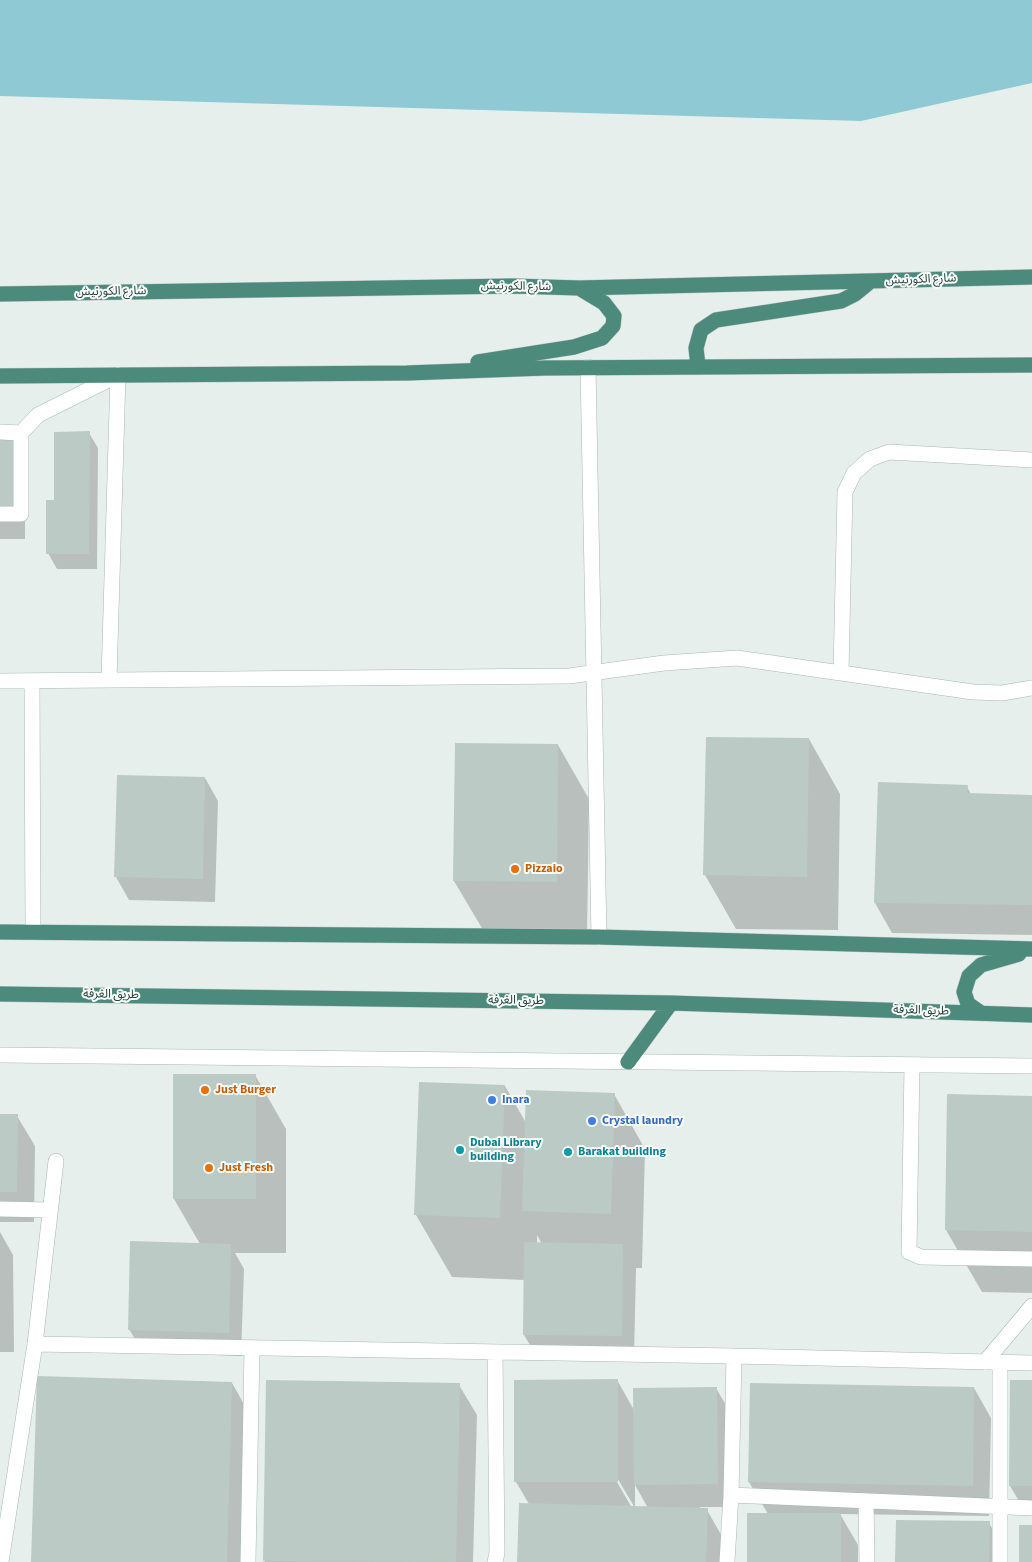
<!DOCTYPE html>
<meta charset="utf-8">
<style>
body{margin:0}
canvas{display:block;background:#e6efeb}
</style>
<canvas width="1032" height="1562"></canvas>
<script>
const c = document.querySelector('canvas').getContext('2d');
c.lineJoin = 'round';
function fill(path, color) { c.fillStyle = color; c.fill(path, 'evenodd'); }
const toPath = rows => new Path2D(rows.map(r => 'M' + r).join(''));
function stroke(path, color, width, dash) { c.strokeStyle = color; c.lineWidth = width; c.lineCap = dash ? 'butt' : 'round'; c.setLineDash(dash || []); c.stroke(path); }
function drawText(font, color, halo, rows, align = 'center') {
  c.font = font + ' "Source Sans 3","Noto Sans Arabic",sans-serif'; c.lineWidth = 4; c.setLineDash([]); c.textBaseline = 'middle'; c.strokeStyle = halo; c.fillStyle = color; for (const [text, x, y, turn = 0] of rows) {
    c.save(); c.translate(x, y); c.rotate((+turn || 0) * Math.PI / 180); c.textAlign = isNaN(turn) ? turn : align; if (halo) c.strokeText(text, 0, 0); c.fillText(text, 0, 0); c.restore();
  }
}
fill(toPath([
 [0,0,1032,0,1032,83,861,121,0,96]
]), '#8ec9d4');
fill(toPath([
 [89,433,98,448,97,569,57,569,48,553,55,501],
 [0,440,12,440,25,463,25,539,0,539],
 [809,739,840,794,838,930,736,929,705,875],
 [558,745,589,799,587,936,486,935,454,881],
 [118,776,205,778,218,801,215,902,129,900,116,877],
 [967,787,971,794,1032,796,1032,935,892,933,875,903],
 [255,1075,286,1129,286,1253,235,1253,244,1269,241,1356,143,1352,129,1329,200,1244,174,1199],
 [505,1086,526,1123,614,1094,645,1149,642,1268,636,1268,634,1359,538,1358,524,1335,525,1280,452,1277,416,1215],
 [537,1235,542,1244,537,1244],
 [1032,1097,1032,1293,982,1292,946,1230],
 [0,1115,17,1116,35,1146,34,1222,0,1222],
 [0,1232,13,1255,14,1352,0,1352],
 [617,1380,634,1410,716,1388,730,1412,730,1507,700,1507,699,1510,707,1510,724,1540,724,1562,518,1562,529,1504,516,1482],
 [616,1476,635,1508,632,1508,614,1477],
 [635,1485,648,1508,635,1508],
 [1032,1382,1032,1516,1028,1516,1010,1486],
 [232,1383,249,1413,244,1562,33,1562],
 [751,1384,974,1388,991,1418,989,1516,840,1514,858,1545,858,1562,748,1562,768,1514,749,1482],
 [459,1385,477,1415,473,1562,265,1562,264,1560],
 [989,1523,1007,1553,1006,1562,897,1562]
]), '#0003');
fill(toPath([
 [90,431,89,554,46,554,46,500,54,500,54,432],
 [0,438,13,438,13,516,0,516],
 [706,737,809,738,807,877,703,875],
 [455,743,558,744,557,882,453,881],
 [117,775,205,777,203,879,114,877],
 [878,782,968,785,967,793,1032,795,1032,905,874,903],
 [173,1074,256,1074,256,1199,173,1199],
 [419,1082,505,1085,500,1218,414,1215],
 [526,1090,615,1093,611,1214,522,1211],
 [947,1094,1032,1096,1032,1232,945,1230],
 [0,1114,18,1114,17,1192,0,1192],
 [130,1241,231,1244,229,1333,128,1330],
 [524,1242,623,1244,622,1336,523,1335],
 [37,1376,232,1382,227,1562,31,1562],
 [618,1379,618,1482,514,1482,514,1380],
 [266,1380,460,1383,456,1562,263,1561],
 [1010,1380,1032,1380,1032,1486,1009,1486],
 [750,1383,974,1387,973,1486,748,1482],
 [717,1387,718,1484,634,1485,633,1388],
 [519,1503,708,1508,706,1562,517,1562],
 [747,1513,841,1513,841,1562,747,1562],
 [896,1520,990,1521,989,1562,895,1562],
 [1019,1525,1032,1525,1032,1562,1019,1562]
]), '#bbcac4');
const service = toPath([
 [0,432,21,433,21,514,0,514],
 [21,433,38,415,118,375],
 [0,1055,1032,1066],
 [912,1065,909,1252,921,1257,1032,1259],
 [985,1362,1032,1306]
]);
const minor = toPath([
 [588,367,599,937],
 [841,673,845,492,854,473,870,459,889,452,1032,460],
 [109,679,118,375],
 [0,681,569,676,664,663,737,658,973,692,1002,693,1032,688],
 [32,681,33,932],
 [0,1209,50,1210],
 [35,1344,734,1356,1032,1363],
 [495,1352,497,1553,495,1562],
 [731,1495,1032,1508],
 [866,1501,867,1562],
 [1,1562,35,1344,56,1161],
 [248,1562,252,1348],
 [727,1562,731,1495,734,1356],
 [1000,1562,1000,1362]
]);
const trunk = toPath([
 [0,294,513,286,579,288,1032,277],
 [478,362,574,347,602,338,613,326,614,316,604,303,579,288],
 [698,366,696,348,701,330,716,320,841,301,855,294,871,281],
 [0,376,407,373,545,368,1032,365],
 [0,932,599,937,1032,949],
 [0,994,671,1003,1032,1015],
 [981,1013,968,1004,964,992,969,976,981,965,1019,954],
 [628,1062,671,1003]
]);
stroke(service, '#a8b8b2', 16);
stroke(minor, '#a8b8b2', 16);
stroke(trunk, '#c2cac8', 16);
stroke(service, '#fff', 15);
stroke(minor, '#fff', 15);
stroke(trunk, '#4c8a7c', 15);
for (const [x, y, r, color] of [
 [515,869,5,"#e8710a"],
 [205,1090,5,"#e8710a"],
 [492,1100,5,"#3f7fe0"],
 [592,1121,5,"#3f7fe0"],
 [460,1150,5,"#0f9aa8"],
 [568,1152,5,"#0f9aa8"],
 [209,1168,5,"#e8710a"]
]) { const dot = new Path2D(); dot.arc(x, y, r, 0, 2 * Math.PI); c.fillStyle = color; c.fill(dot); stroke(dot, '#f7fbf9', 2); }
drawText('12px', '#24423a', '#f7fbf9', [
 ["شارع الكورنيش",921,280,-2],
 ["شارع الكورنيش",516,287,1],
 ["شارع الكورنيش",111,292,-1],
 ["طريق الغرفة",111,995,1],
 ["طريق الغرفة",516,1001,1],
 ["طريق الغرفة",921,1011,2]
]);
drawText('bold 12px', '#c56008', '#f7fbf9', [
 ["Pizzaio",525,869],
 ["Just Burger",215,1090],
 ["Just Fresh",219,1168]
], 'left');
drawText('bold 12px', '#366cbe', '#f7fbf9', [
 ["Inara",502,1100],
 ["Crystal laundry",602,1121]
], 'left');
drawText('bold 12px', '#0d838f', '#f7fbf9', [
 ["Dubai Library",470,1143],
 ["building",470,1157],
 ["Barakat building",578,1152]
], 'left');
</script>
